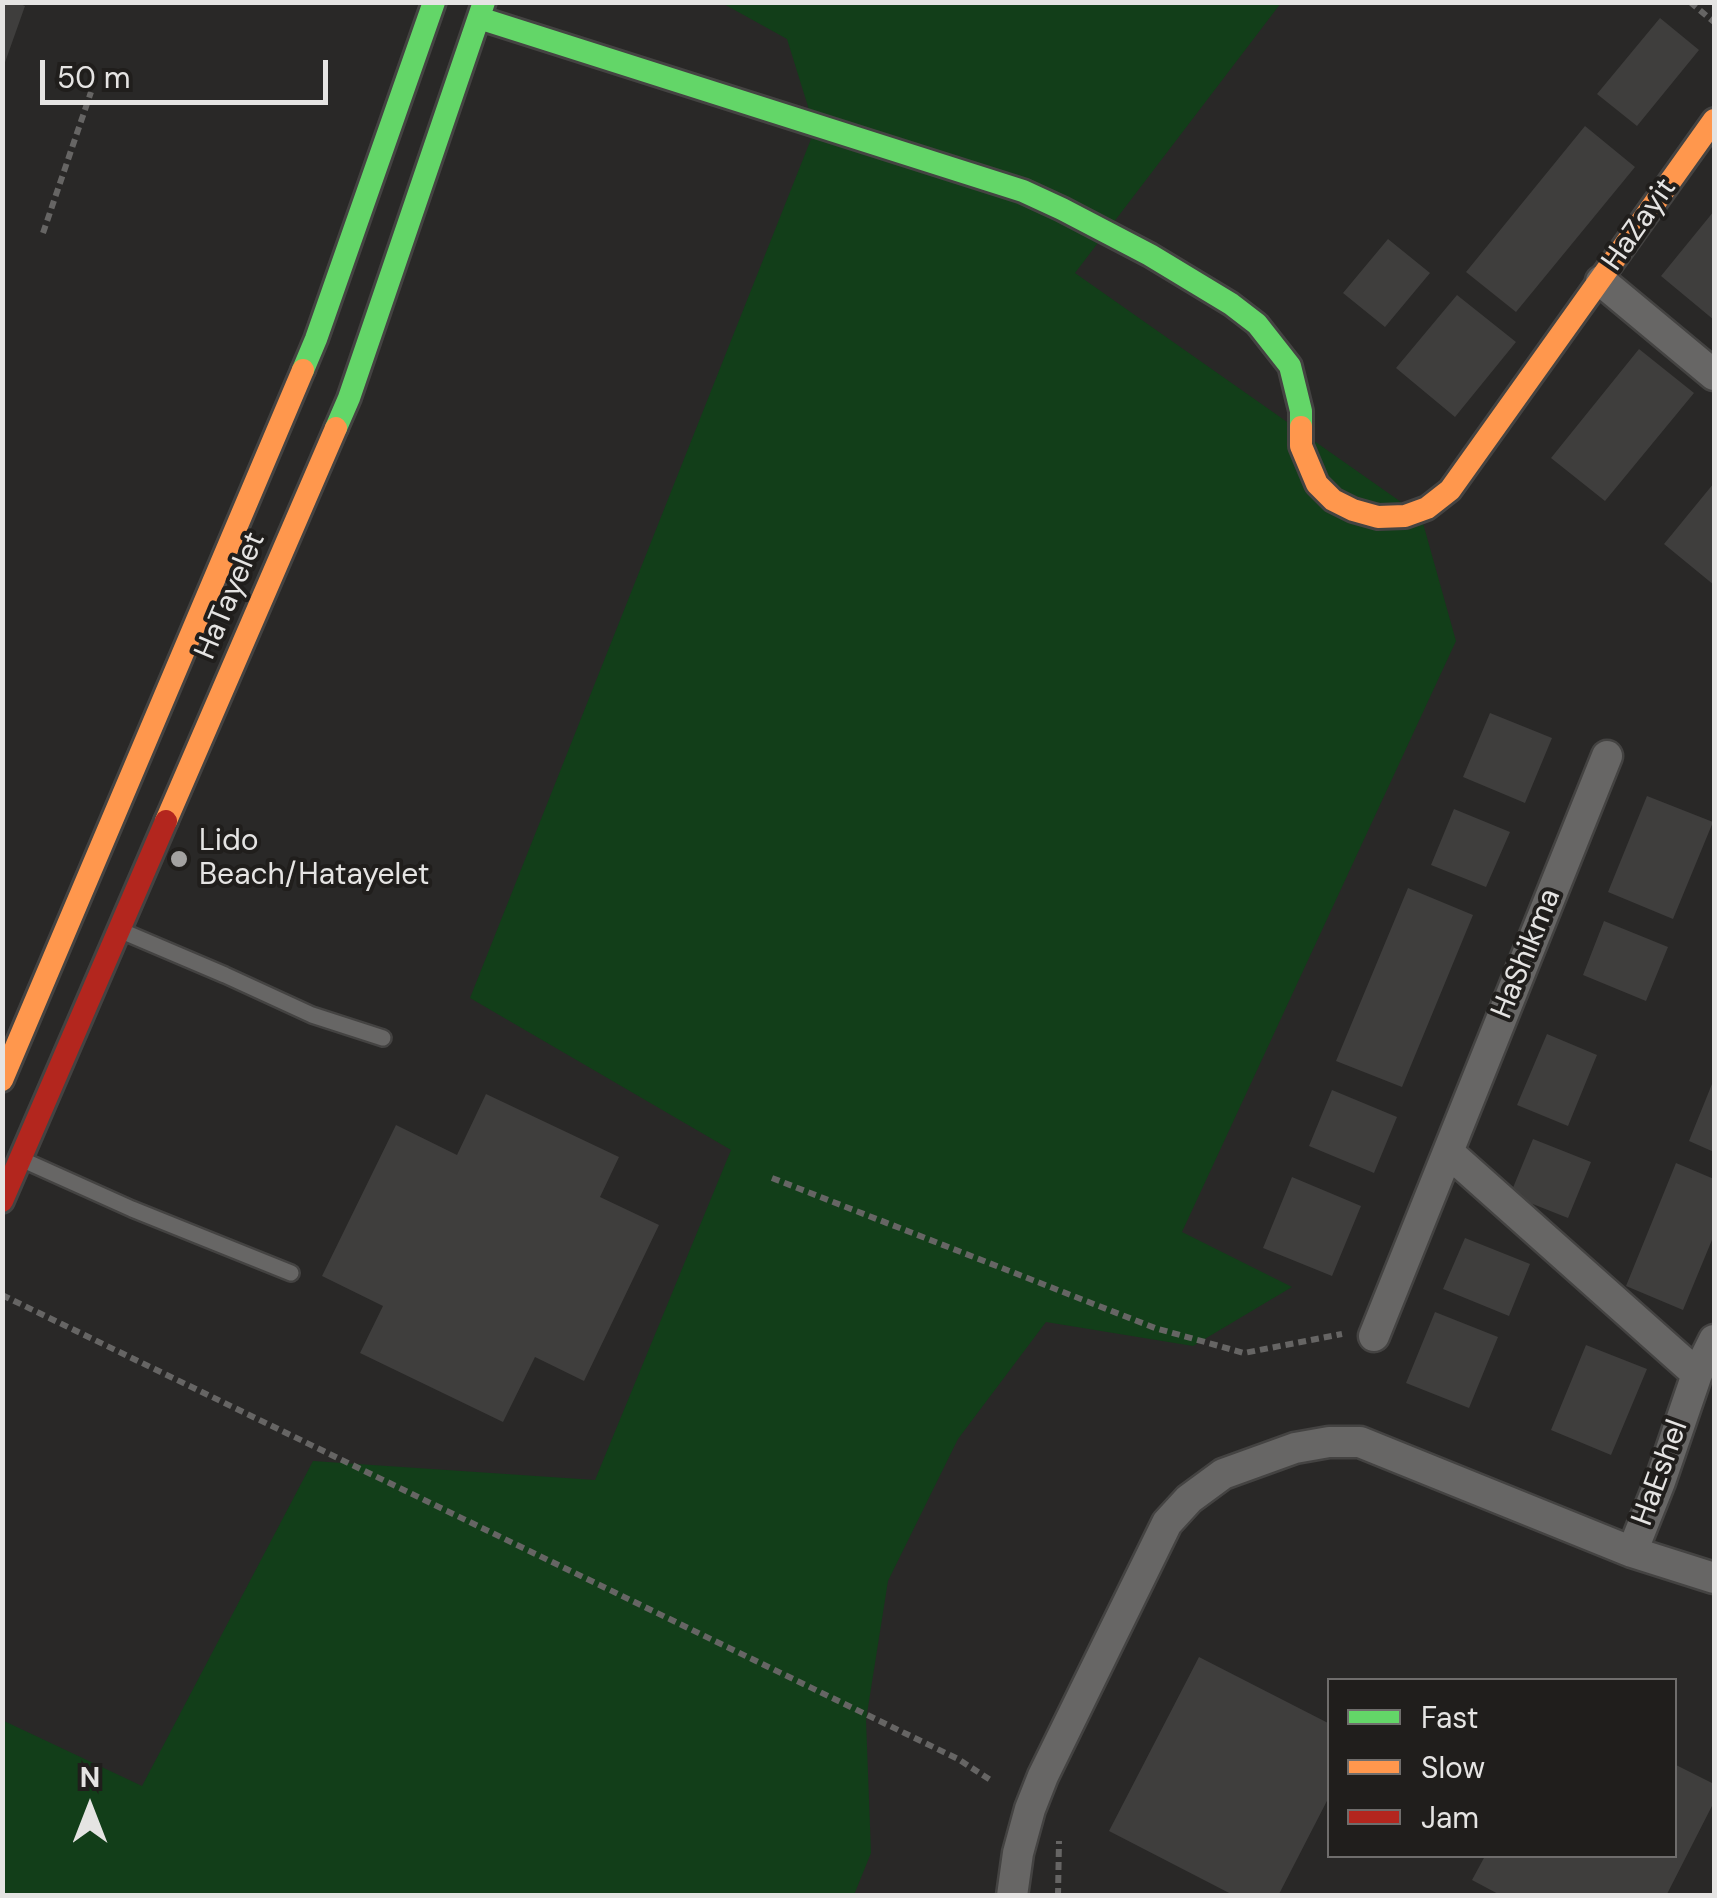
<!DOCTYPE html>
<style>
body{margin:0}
#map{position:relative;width:1717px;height:1898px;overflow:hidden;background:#292827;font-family:"DM Sans",sans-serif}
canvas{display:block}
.frame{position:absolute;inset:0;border:5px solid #e5e4e3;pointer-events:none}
.legend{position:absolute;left:1327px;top:1678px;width:350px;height:180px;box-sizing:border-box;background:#201e1c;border:2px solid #6f6d6c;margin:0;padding:12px 18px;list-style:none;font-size:30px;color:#e5e4e3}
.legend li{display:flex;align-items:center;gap:20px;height:50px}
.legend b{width:50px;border:2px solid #6f6d6c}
.north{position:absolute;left:40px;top:1758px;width:100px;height:100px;-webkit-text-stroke:8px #201e1c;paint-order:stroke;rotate:0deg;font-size:28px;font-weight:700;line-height:40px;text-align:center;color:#e5e4e3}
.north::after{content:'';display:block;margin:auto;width:35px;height:45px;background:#e5e4e3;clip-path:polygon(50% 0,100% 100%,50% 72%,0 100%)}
.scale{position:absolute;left:40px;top:60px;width:288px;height:45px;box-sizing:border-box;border:5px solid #e5e4e3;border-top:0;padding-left:12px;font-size:30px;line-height:35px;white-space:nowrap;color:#e5e4e3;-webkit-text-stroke:8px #201e1c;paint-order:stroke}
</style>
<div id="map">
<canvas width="1717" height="1898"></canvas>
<div class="frame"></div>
<ul class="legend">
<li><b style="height:12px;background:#63d668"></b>Fast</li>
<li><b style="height:12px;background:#ff974d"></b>Slow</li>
<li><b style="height:12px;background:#b3261e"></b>Jam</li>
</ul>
<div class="north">N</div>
<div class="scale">50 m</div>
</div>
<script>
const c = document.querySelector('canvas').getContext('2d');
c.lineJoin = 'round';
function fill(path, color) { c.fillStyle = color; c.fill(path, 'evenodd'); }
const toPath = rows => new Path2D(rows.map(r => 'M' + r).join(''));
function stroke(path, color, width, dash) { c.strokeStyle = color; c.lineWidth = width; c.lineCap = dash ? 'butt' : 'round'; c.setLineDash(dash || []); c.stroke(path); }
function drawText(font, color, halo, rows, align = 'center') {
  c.font = font + ' "DM Sans",sans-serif'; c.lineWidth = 8; c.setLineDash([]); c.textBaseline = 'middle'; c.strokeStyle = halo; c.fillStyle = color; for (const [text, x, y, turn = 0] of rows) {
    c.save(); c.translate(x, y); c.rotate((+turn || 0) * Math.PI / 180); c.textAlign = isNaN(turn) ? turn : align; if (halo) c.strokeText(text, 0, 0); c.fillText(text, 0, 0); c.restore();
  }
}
fill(toPath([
 [722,3,1281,3,1075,273,1421,516,1456,641,1182,1232,1292,1287,1193,1346,1046,1322,958,1439,888,1581,866,1720,871,1853,854,1895,3,1895,2,1720,142,1786,313,1461,595,1480,731,1150,470,998,815,129,787,39]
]), '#123e19');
fill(toPath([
 [2,2,15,2,25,6,3,68],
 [1660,18,1699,50,1637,126,1597,94],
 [1585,126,1635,167,1516,312,1466,272],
 [1714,211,1714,320,1661,276],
 [1388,239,1430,273,1385,327,1343,293],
 [1457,295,1516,342,1455,417,1396,368],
 [1639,349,1694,393,1605,501,1551,458],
 [1714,483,1714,585,1664,544],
 [1490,713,1552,738,1525,803,1463,777],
 [1647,796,1713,822,1673,919,1608,892],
 [1454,809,1510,832,1486,887,1431,865],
 [1408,888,1473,915,1402,1087,1336,1061],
 [1604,921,1668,947,1646,1001,1583,975],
 [1547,1034,1597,1055,1568,1126,1517,1105],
 [1714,1079,1714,1152,1689,1141],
 [1332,1090,1397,1117,1374,1173,1309,1146],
 [486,1094,619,1157,600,1197,659,1225,584,1381,535,1357,503,1422,360,1353,383,1306,322,1276,396,1125,457,1155],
 [1533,1139,1591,1162,1568,1218,1510,1195],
 [1676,1163,1714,1179,1714,1235,1683,1310,1626,1286],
 [1292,1177,1361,1206,1332,1276,1263,1248],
 [1465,1238,1530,1264,1509,1316,1443,1289],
 [1435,1312,1498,1337,1469,1408,1406,1383],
 [1586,1345,1647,1369,1611,1455,1551,1430],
 [1199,1657,1330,1724,1330,1795,1278,1896,1235,1896,1109,1831],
 [1674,1764,1714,1784,1714,1802,1666,1896,1502,1896,1472,1880,1485,1856,1674,1856]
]), '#3f3e3d');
const lane = toPath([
 [124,932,225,975,312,1015,383,1038],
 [23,1160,132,1209,291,1273]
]);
const street = toPath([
 [1601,281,1714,375],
 [1448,1152,1697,1374],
 [1374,1336,1607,756],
 [1632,1552,1660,1482,1697,1374,1714,1340],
 [1012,1896,1018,1853,1030,1809,1043,1776,1167,1523,1189,1499,1223,1474,1295,1448,1329,1442,1360,1442,1632,1552,1714,1578]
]);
const fast = toPath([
 [479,18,1023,191,1062,209,1150,255,1231,304,1257,324,1290,366,1301,411,1301,427],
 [303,370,316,339,434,2],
 [336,428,349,398,484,2]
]);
const slow = toPath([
 [1301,427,1301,446,1317,484,1333,500,1353,510,1378,517,1405,516,1427,508,1450,490,1714,120],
 [166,821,336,428],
 [2,1080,303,370]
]);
const jam = toPath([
 [2,1201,166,821]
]);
stroke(lane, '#444342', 20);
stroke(street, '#444342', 35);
stroke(fast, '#444342', 28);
stroke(slow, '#444342', 28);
stroke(jam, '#444342', 28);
stroke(toPath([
 [1690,2,1714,22],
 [43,233,91,92],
 [772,1178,1155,1328,1244,1353,1342,1334],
 [2,1295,958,1759,992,1781],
 [1058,1896,1059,1841]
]), '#666564', 6, [8, 5]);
stroke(lane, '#676665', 15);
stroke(street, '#676665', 30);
stroke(fast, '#63d668', 22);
stroke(slow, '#ff974d', 22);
stroke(jam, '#b3261e', 22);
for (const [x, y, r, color] of [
 [179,859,10,"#a3a2a1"]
]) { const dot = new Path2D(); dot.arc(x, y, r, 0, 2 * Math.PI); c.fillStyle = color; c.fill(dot); stroke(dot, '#201e1c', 4); }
drawText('30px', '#e5e4e3', '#201e1c', [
 ["HaZayit",1640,225,-55],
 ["HaTayelet",231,596,-67],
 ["HaShikma",1527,954,-68],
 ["HaEshel",1661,1473,-70]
]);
drawText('30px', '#e5e4e3', '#201e1c', [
 ["Lido",199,842],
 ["Beach/Hatayelet",199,876]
], 'left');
</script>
